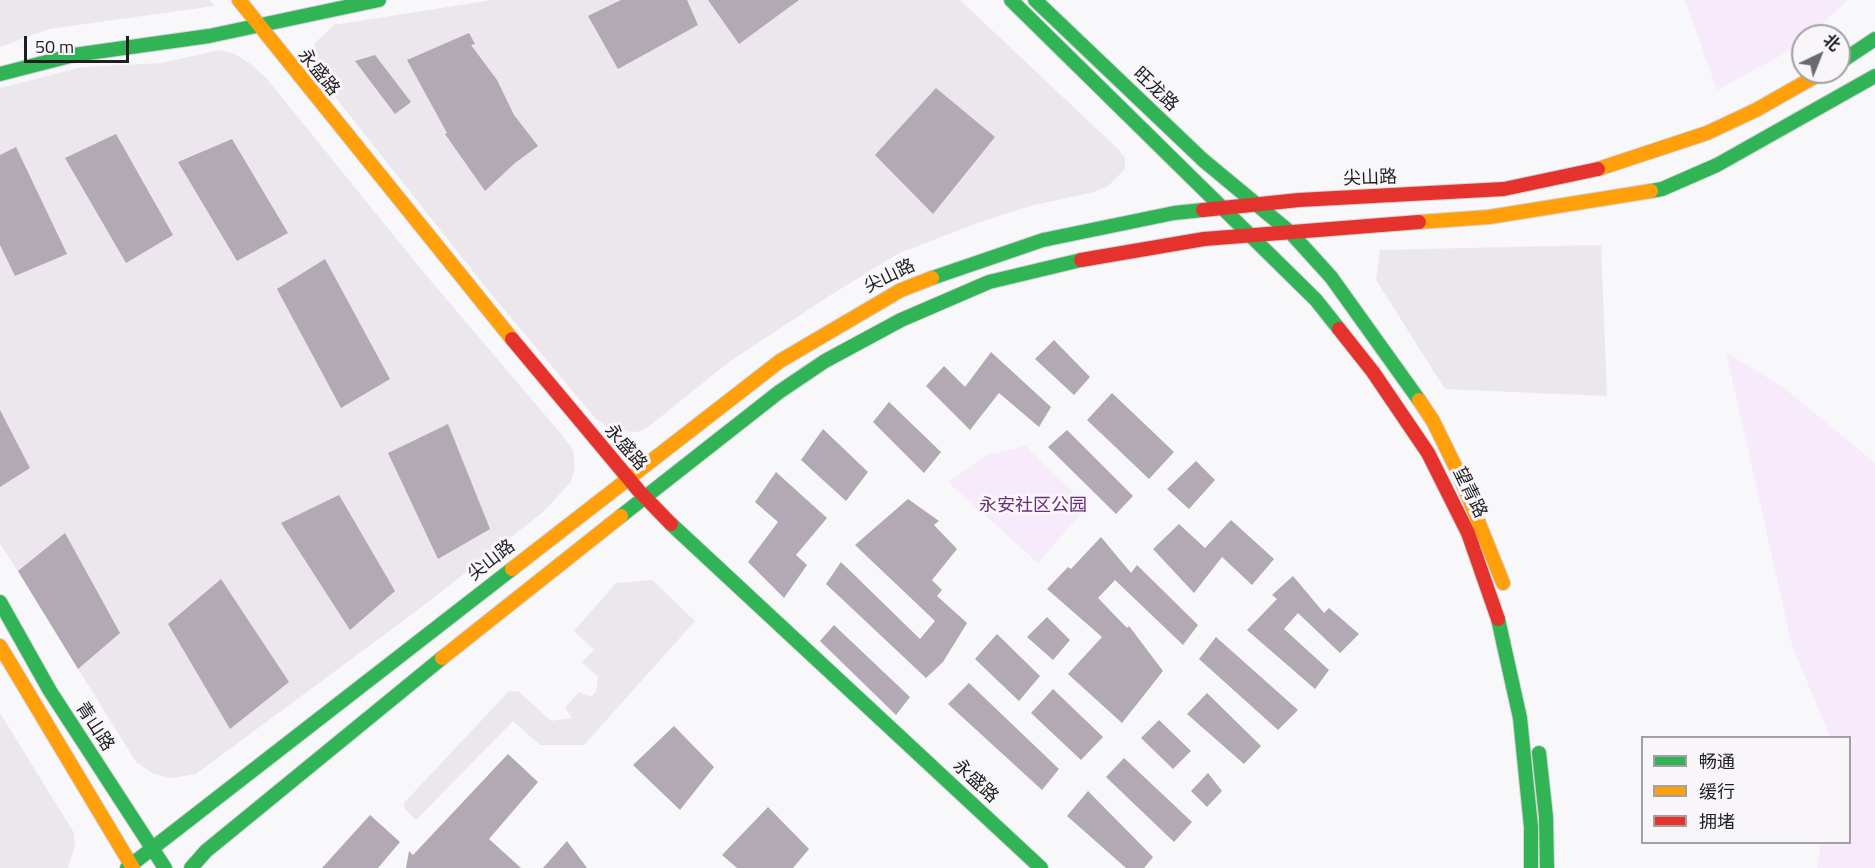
<!DOCTYPE html>
<meta charset="utf-8">
<style>
body{margin:0}
#map{position:relative;width:1875px;height:868px;overflow:hidden;background:#f8f7f9;font-family:"Titillium Web","Noto Sans SC",sans-serif}
canvas{display:block}
.legend{position:absolute;left:1641px;top:736px;width:210px;height:108px;box-sizing:border-box;background:#f9f6fa;border:2px solid #a2a0a3;margin:0;padding:8px 10px;list-style:none;font-size:18px;color:#1f1e20}
.legend li{display:flex;align-items:center;gap:12px;height:30px}
.legend b{width:30px;border:2px solid #a2a0a3}
.north{position:absolute;left:1791px;top:24px;width:60px;height:60px;box-sizing:border-box;background:#f9f6fa;border:2px solid #a2a0a3;border-radius:50%;rotate:43deg;font-size:16px;font-weight:700;line-height:24px;text-align:center;color:#1f1e20}
.north::after{content:'';display:block;margin:auto;width:21px;height:27px;background:#6b6a6c;clip-path:polygon(50% 0,100% 100%,50% 72%,0 100%)}
.scale{position:absolute;left:24px;top:36px;width:105px;height:27px;box-sizing:border-box;border:3px solid #1f1e20;border-top:0;padding-left:8px;font-size:18px;line-height:21px;white-space:nowrap;color:#1f1e20;-webkit-text-stroke:4px #f9f6fa;paint-order:stroke}
</style>
<div id="map">
<canvas width="1875" height="868"></canvas>
<ul class="legend">
<li><b style="height:8px;background:#30b455"></b>畅通</li>
<li><b style="height:8px;background:#ff9f0a"></b>缓行</li>
<li><b style="height:8px;background:#e5322d"></b>拥堵</li>
</ul>
<div class="north">北</div>
<div class="scale">50 m</div>
</div>
<script>
const c = document.querySelector('canvas').getContext('2d');
c.lineJoin = 'round';
function fill(path, color) { c.fillStyle = color; c.fill(path, 'evenodd'); }
const toPath = rows => new Path2D(rows.map(r => 'M' + r).join(''));
function stroke(path, color, width, dash) { c.strokeStyle = color; c.lineWidth = width; c.lineCap = dash ? 'butt' : 'round'; c.setLineDash(dash || []); c.stroke(path); }
function drawText(font, color, halo, rows, align = 'center') {
  c.font = font + ' "Titillium Web","Noto Sans SC",sans-serif'; c.lineWidth = 6; c.setLineDash([]); c.textBaseline = 'middle'; c.strokeStyle = halo; c.fillStyle = color; for (const [text, x, y, turn = 0] of rows) {
    c.save(); c.translate(x, y); c.rotate((+turn || 0) * Math.PI / 180); c.textAlign = isNaN(turn) ? turn : align; if (halo) c.strokeText(text, 0, 0); c.fillText(text, 0, 0); c.restore();
  }
}
fill(toPath([
 [0,0,210,0,214,6,49,29,0,47],
 [492,0,960,0,1119,150,1125,158,1125,169,1108,186,1094,192,1030,206,983,221,899,253,829,296,729,362,648,427,637,432,616,431,596,419,487,289,313,69,315,43,334,25],
 [219,50,235,54,251,64,267,79,425,274,562,435,573,450,575,468,571,482,543,512,423,606,196,774,172,778,154,774,136,762,0,543,0,88,83,67,162,63],
 [1601,245,1607,396,1445,389,1376,280,1380,250],
 [652,580,695,621,584,745,540,745,513,721,416,820,405,809,404,803,509,691,518,691,551,721,572,718,565,708,579,692,591,697,596,692,598,677,582,662,594,650,574,631,616,583],
 [0,713,74,833,75,845,68,868,0,868]
]), '#ebe7ed');
fill(toPath([
 [1685,0,1848,0,1808,36,1803,36,1803,41,1796,47,1717,90],
 [1726,352,1784,388,1875,463,1875,868,1817,868,1821,843,1850,842,1850,738,1830,737,1792,645],
 [1026,446,1087,506,1038,563,948,482,987,455]
]), '#f7eafa');
fill(toPath([
 [621,0,687,0,698,25,618,69,588,16],
 [708,0,799,0,739,44],
 [469,33,475,44,471,45,497,80,514,115,538,146,515,163,485,191,445,134,447,133,407,60],
 [375,55,411,102,395,114,355,61],
 [936,88,995,137,933,214,875,155],
 [116,134,173,235,126,263,65,158],
 [232,139,288,233,237,261,178,162],
 [16,147,67,254,15,276,0,245,0,155],
 [325,259,390,379,341,408,277,289],
 [1054,340,1090,377,1074,395,1035,359],
 [991,352,1051,407,1039,427,999,393,970,430,926,386,944,366,965,387],
 [1112,393,1174,452,1149,479,1087,420],
 [889,402,941,452,924,473,873,422],
 [0,410,30,468,0,487],
 [448,424,490,529,438,559,388,453],
 [823,429,868,472,846,501,801,460],
 [1067,430,1133,496,1116,514,1048,447],
 [1196,461,1215,480,1189,509,1167,489],
 [776,472,827,518,796,555,807,565,784,598,748,562,778,522,755,502],
 [339,495,395,591,350,630,281,523],
 [908,499,939,521,934,525,957,549,932,580,942,590,937,596,967,623,943,662,926,678,826,584,841,562,920,639,935,621,855,545],
 [1231,520,1274,559,1252,585,1222,557,1194,593,1153,549,1179,524,1205,548],
 [65,533,120,633,78,669,18,571],
 [1101,537,1131,573,1137,565,1198,625,1183,645,1115,580,1098,598,1127,628,1129,626,1163,671,1122,723,1068,674,1102,637,1047,589,1068,567,1071,569],
 [1293,576,1324,613,1329,608,1359,634,1340,653,1298,613,1284,629,1329,670,1315,689,1247,630,1277,599,1272,595],
 [221,579,289,682,230,729,168,624],
 [1047,617,1070,640,1053,660,1027,637],
 [834,625,910,697,896,715,820,641],
 [997,634,1040,676,1019,701,975,659],
 [1216,637,1298,710,1278,730,1199,659],
 [969,683,1059,769,1042,790,948,704],
 [1053,689,1103,737,1081,760,1031,713],
 [1207,693,1261,746,1244,764,1187,714],
 [1159,720,1191,751,1173,769,1141,738],
 [674,726,714,767,680,810,633,765],
 [508,754,538,782,489,839,521,868,406,868,409,851,413,855],
 [1124,758,1192,822,1174,842,1106,777],
 [1208,773,1222,791,1207,807,1191,791],
 [1088,791,1153,857,1144,868,1126,868,1067,816],
 [768,807,809,849,793,868,737,868,722,855],
 [370,815,400,842,378,868,322,868],
 [567,841,587,868,543,868]
]), '#b2a9b4');
const fast = toPath([
 [1011,0,1316,300,1339,329],
 [1035,0,1203,160,1291,233,1331,277,1419,400],
 [1839,63,1875,39],
 [0,74,74,55,209,36,379,0],
 [1651,191,1662,189,1717,165,1875,76],
 [932,278,1043,240,1174,213,1203,210],
 [621,516,779,392,825,361,901,320,989,282,1081,260],
 [671,524,1041,868],
 [0,602,50,691,165,868],
 [1498,619,1520,718,1531,827,1531,868],
 [1539,753,1546,817,1547,868],
 [127,868,512,569],
 [191,868,206,851,442,658]
]);
const slow = toPath([
 [239,0,512,339],
 [1598,169,1707,133,1756,110,1823,72],
 [1419,222,1489,217,1651,191],
 [1419,400,1433,421,1459,474,1503,583],
 [512,569,780,361,901,290,932,278],
 [0,646,133,868],
 [442,658,621,516]
]);
const jam = toPath([
 [1203,210,1299,200,1504,189,1598,169],
 [1081,260,1204,239,1419,222],
 [1339,329,1373,372,1428,453,1468,533,1498,619],
 [512,339,639,491,671,524]
]);
stroke(fast, '#d4d4d6', 16);
stroke(slow, '#d4d4d6', 16);
stroke(jam, '#d4d4d6', 16);
stroke(fast, '#30b455', 14);
stroke(slow, '#ff9f0a', 14);
stroke(jam, '#e5322d', 14);
drawText('18px', '#1f1e20', '#f9f6fa', [
 ["永盛路",318,73,51],
 ["旺龙路",1155,90,44],
 ["尖山路",1370,179,-2],
 ["尖山路",890,277,-26],
 ["永盛路",625,448,49],
 ["望青路",1469,493,64],
 ["尖山路",492,561,-38],
 ["青山路",94,727,57],
 ["永盛路",975,782,43]
]);
drawText('18px', '#672f76', '#f9f6fa', [
 ["永安社区公园",1033,507]
]);
</script>
